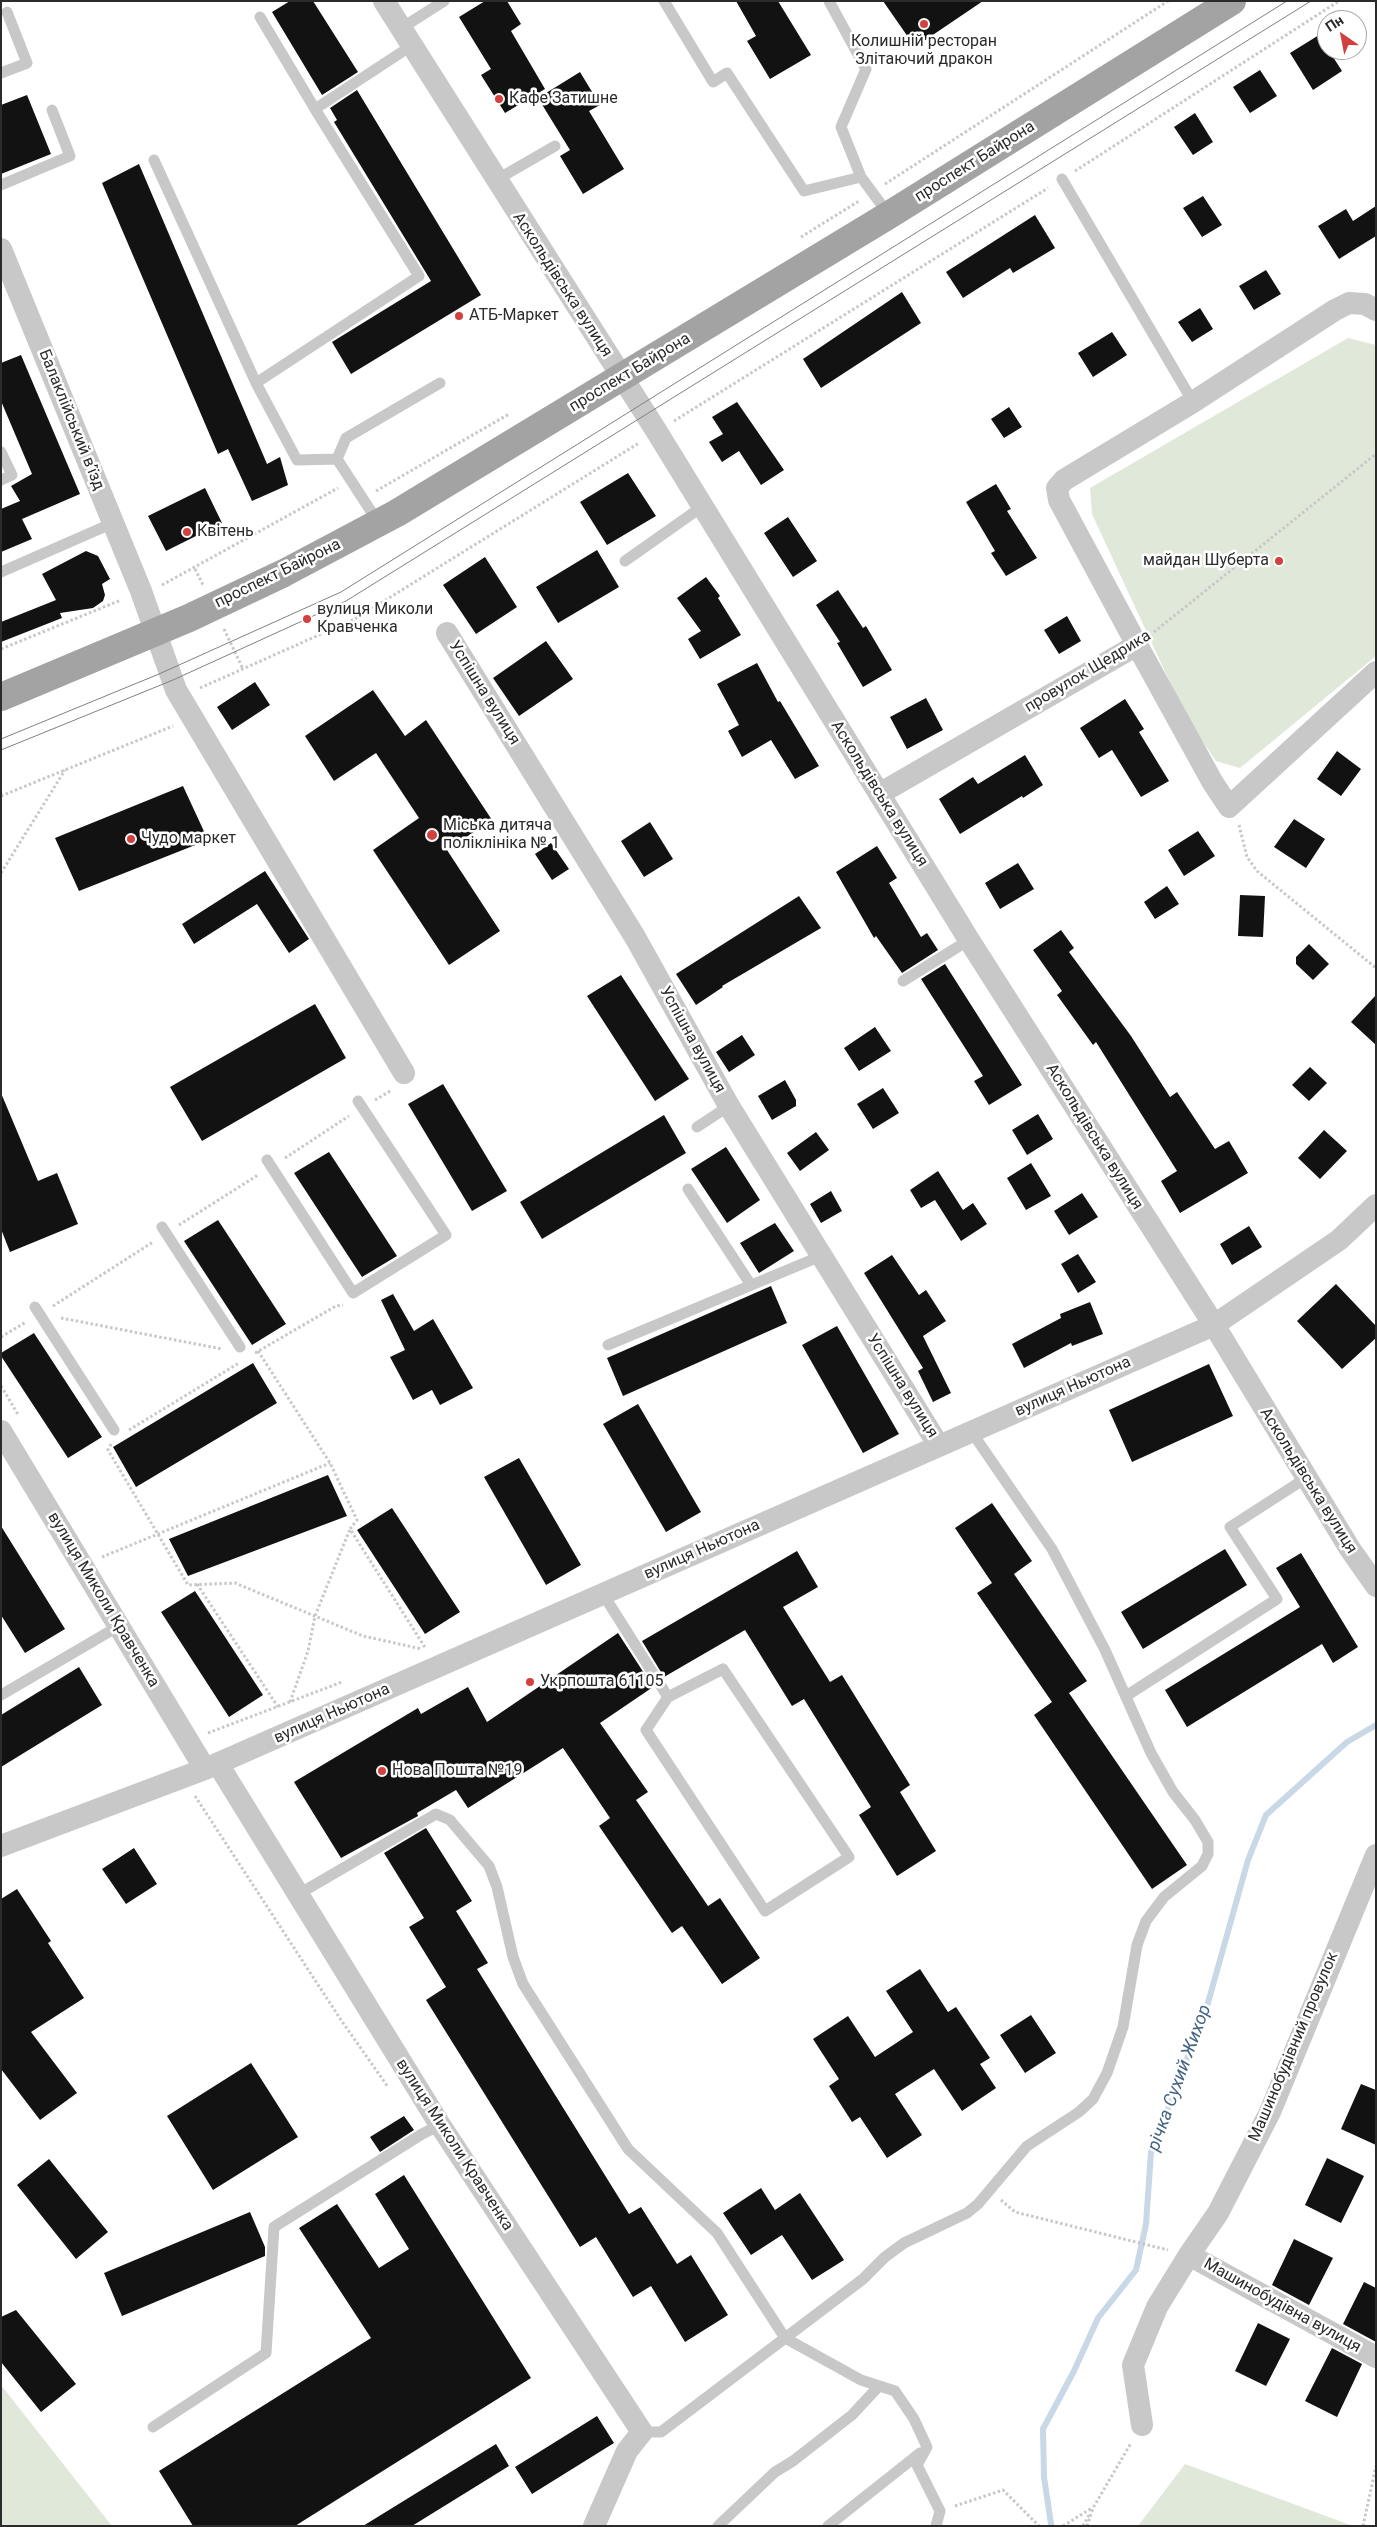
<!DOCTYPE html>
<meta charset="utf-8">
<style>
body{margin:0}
#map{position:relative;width:1377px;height:2527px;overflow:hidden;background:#fff;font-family:Roboto,sans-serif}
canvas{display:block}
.frame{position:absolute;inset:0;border:2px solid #2b2b2b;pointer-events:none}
.north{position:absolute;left:1317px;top:10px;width:50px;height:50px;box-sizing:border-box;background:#fff;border:1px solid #aaa;border-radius:50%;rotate:327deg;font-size:14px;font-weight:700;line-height:20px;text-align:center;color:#2b2b2b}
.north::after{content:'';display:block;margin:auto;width:18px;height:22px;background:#d1413f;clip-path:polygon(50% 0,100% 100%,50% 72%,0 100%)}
</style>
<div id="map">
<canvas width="1377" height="2527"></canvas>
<div class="frame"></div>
<div class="north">Пн</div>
</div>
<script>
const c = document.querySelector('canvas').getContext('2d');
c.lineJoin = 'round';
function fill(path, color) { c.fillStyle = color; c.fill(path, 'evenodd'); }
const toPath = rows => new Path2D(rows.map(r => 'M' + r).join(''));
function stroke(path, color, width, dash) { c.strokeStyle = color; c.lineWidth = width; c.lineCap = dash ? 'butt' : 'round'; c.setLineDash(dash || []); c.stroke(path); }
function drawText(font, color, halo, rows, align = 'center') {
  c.font = font + ' Roboto,sans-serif'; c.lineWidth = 5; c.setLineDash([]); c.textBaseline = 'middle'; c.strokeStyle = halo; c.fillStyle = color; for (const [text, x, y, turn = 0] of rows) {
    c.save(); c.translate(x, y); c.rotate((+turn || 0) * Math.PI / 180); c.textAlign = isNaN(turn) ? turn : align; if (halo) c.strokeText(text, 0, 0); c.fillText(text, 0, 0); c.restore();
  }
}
fill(toPath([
 [1348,338,1376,345,1376,656,1240,768,1216,761,1186,717,1092,514,1090,488],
 [1,2385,112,2526,1,2526],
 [1185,2464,1353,2526,1138,2526]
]), '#e0e8da');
stroke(toPath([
 [1051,2524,1044,2477,1043,2429,1074,2371,1098,2318,1136,2270,1146,2224,1151,2152,1206,2010,1248,1860,1266,1815,1347,1742,1376,1725]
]), '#c8d8e6', 6);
fill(toPath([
 [290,1,313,1,358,72,322,95,272,12],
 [485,1,507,1,521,24,511,31,545,89,505,113,481,75,491,69,459,17],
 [736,1,778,1,811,55,770,79,747,41,756,36],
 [883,1,983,1,915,47],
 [1319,35,1342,71,1313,90,1290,53],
 [1260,70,1277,96,1250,113,1233,87],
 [580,72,600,105,589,111,624,169,583,194,560,156,570,150,538,98],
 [357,90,481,295,351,374,332,342,431,281,334,122,337,120,330,108],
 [27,95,51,154,1,174,1,105],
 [1195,113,1213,142,1193,155,1174,127],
 [139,164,267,464,280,457,288,485,252,501,228,449,218,454,102,183],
 [1203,196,1222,225,1202,237,1183,208],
 [1376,206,1376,236,1339,259,1318,226,1346,209,1353,221],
 [1035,215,1055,248,1013,273,1010,268,963,298,946,272],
 [1266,270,1281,294,1254,310,1239,286],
 [902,292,921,323,821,388,803,359],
 [1200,308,1213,329,1192,342,1178,322],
 [1112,332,1127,355,1093,377,1078,353],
 [21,355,80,494,22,519,32,539,1,552,1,509,20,501,11,486,32,474,1,401,1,363],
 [737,402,784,470,761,485,739,451,722,462,709,442,723,434,712,417],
 [1009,407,1022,427,1004,438,991,419],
 [628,473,656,516,607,545,580,502],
 [996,484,1011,509,1007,511,1037,558,1006,576,991,553,995,551,966,502],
 [205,488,222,523,166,551,148,516],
 [788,517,817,561,793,577,764,533],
 [597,550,619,587,558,623,536,587],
 [86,551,98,556,110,579,102,584,105,595,103,601,93,608,60,613,62,618,1,642,1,622,56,600,42,574],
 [485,557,517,607,476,634,443,585],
 [706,577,720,596,718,598,741,635,700,659,688,639,701,631,677,598],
 [838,590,863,628,866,626,892,670,863,687,837,643,840,642,816,605],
 [1067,616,1081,641,1059,654,1044,630],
 [546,641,573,679,519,716,493,678],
 [757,663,778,702,780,701,819,766,795,779,771,740,742,757,728,731,739,725,717,684],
 [255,682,270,705,232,730,217,707],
 [373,690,405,736,426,720,492,820,447,850,500,931,449,965,373,850,419,818,376,753,334,781,305,736],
 [926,698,943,730,907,749,890,717],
 [1125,699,1144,729,1139,732,1169,781,1141,797,1112,750,1099,758,1080,728],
 [1337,751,1361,769,1341,796,1317,779],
 [1025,755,1043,785,1023,798,1022,796,960,834,939,799,973,777,978,784],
 [183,786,208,840,79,891,55,838],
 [1294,819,1325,839,1306,868,1274,847],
 [650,822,673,859,644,877,621,841],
 [1198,831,1215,856,1184,876,1168,850],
 [551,843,569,869,552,880,535,854],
 [877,846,897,878,889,883,921,937,927,933,938,950,902,973,876,936,874,938,836,872],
 [1018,863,1034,889,1000,909,985,883],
 [265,871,309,939,289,953,257,904,194,944,182,924],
 [1167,886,1179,904,1155,919,1144,902],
 [1240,895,1265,896,1263,937,1238,936],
 [799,896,821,928,722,986,723,987,696,1005,676,974],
 [1061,930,1074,948,1069,952,1131,1036,1170,1097,1177,1092,1215,1149,1229,1141,1248,1173,1180,1213,1161,1181,1177,1171,1096,1042,1093,1045,1057,995,1062,991,1033,950],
 [1309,944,1329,964,1313,980,1296,964,1296,957],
 [945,964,1022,1085,989,1105,974,1081,983,1076,921,979],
 [621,975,689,1079,655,1101,587,996],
 [1376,995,1376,1045,1351,1022],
 [315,1004,346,1058,202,1141,170,1087],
 [875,1027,891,1051,859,1071,844,1048],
 [742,1035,755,1055,729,1072,716,1052],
 [1310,1067,1327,1083,1309,1101,1292,1085],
 [785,1080,796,1100,796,1106,772,1120,758,1096],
 [443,1084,507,1191,472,1211,408,1104],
 [883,1088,899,1113,873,1129,857,1104],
 [1,1093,38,1181,57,1173,78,1224,10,1252,1,1229],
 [1038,1114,1053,1139,1027,1155,1012,1130],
 [664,1115,686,1153,542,1239,520,1202],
 [1324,1130,1347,1151,1320,1179,1298,1158],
 [816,1132,829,1150,800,1171,787,1153],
 [726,1147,760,1200,727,1223,691,1169],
 [329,1152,397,1256,362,1277,294,1173],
 [1031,1163,1051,1196,1026,1210,1007,1178],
 [938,1171,963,1210,973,1203,987,1224,961,1241,935,1200,921,1208,910,1190],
 [831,1191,842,1211,821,1223,810,1204],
 [1082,1193,1098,1217,1069,1235,1054,1211],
 [218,1220,286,1324,252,1345,184,1241],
 [775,1223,794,1251,759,1273,740,1243],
 [1249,1226,1262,1247,1232,1265,1220,1244],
 [1078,1254,1096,1282,1078,1293,1061,1264],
 [892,1255,919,1295,926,1290,946,1321,923,1336,951,1393,933,1402,918,1371,923,1368,864,1273],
 [1336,1284,1376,1326,1376,1338,1342,1369,1297,1321],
 [771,1286,787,1323,623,1396,607,1358],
 [393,1294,414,1331,433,1319,473,1388,440,1405,432,1390,413,1400,390,1357,405,1350,381,1300],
 [1090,1302,1103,1334,1072,1346,1071,1343,1024,1368,1012,1344,1061,1318,1060,1314],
 [837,1326,899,1434,863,1453,802,1345],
 [34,1333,102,1437,68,1458,1,1356,1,1353],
 [253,1363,277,1403,136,1487,113,1447],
 [1209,1364,1233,1416,1132,1462,1109,1410],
 [638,1404,701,1512,666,1532,603,1424],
 [519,1458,581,1565,546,1585,484,1477],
 [328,1475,347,1516,188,1576,169,1539],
 [992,1503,1032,1561,1014,1574,1087,1681,1069,1693,1187,1865,1152,1889,1034,1715,1052,1702,977,1593,992,1583,955,1528],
 [392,1508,460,1612,425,1634,357,1530],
 [1,1526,65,1629,25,1653,1,1615],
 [1225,1549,1247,1585,1143,1649,1121,1612],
 [797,1551,818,1587,783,1607,830,1682,842,1675,910,1785,900,1792,936,1851,897,1876,859,1815,871,1807,804,1699,792,1706,745,1630,664,1677,642,1641],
 [1301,1553,1358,1647,1333,1663,1322,1644,1187,1727,1165,1690,1300,1607,1276,1568],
 [195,1591,263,1695,229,1717,161,1612],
 [618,1633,653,1687,600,1723,648,1792,636,1800,708,1906,720,1898,760,1958,722,1984,682,1926,672,1933,599,1826,610,1818,563,1748,468,1808,456,1790,417,1813,418,1816,341,1858,294,1782,418,1708,421,1714,468,1687,487,1722],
 [79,1667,102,1705,1,1767,1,1715],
 [426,1828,472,1901,456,1911,488,1963,477,1969,629,2214,641,2207,677,2264,691,2255,728,2315,685,2342,651,2286,633,2297,596,2237,580,2247,426,2000,446,1987,409,1927,424,1918,384,1853],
 [134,1848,157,1884,126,1904,102,1869],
 [17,1889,51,1941,48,1943,84,1998,31,2032,77,2093,40,2120,1,2069,1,1899],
 [920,1969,948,2012,956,2007,990,2058,980,2064,996,2088,962,2111,934,2069,895,2094,922,2135,887,2158,860,2117,852,2122,829,2086,839,2079,813,2039,848,2016,875,2057,913,2032,886,1991],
 [1031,2015,1056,2053,1025,2073,1000,2035],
 [251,2063,298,2137,213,2190,167,2116],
 [1361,2084,1376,2090,1376,2145,1341,2129],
 [404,2116,414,2130,380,2152,370,2137],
 [1327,2158,1364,2176,1341,2223,1305,2205],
 [49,2159,108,2232,76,2259,17,2185],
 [404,2175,531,2378,295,2526,193,2526,159,2471,371,2338,299,2228,337,2204,379,2268,409,2249,375,2194],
 [761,2188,775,2210,800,2193,844,2260,812,2280,782,2235,751,2255,723,2213],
 [250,2212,265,2247,265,2256,122,2316,104,2273],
 [1294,2239,1333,2258,1309,2305,1272,2285],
 [1364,2282,1376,2288,1376,2342,1343,2324],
 [16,2310,76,2384,41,2412,1,2362,1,2317],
 [1258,2323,1290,2339,1266,2386,1235,2371],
 [1332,2348,1362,2364,1337,2417,1305,2401],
 [597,2416,614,2443,532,2494,515,2467],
 [496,2444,509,2466,412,2526,363,2526]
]), '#121212');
stroke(toPath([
 [1075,171,1339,1],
 [885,184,1168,1],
 [801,237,859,201],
 [674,421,1048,188],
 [376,491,509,414],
 [195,569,203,585],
 [162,585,338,488],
 [224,629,243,669],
 [1154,632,1376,454],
 [1,649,121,600],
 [200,688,355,619,639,443],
 [1,796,173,726],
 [1239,825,1247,857,1257,871,1376,968],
 [1,873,65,770],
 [375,1100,392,1090],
 [285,1158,349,1116],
 [179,1225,258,1175],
 [53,1306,153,1242],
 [61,1318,222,1349],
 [1,1337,26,1322],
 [258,1351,330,1463,357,1520,350,1529,426,1649],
 [255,1353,336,1306,343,1305],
 [1,1386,19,1416],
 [129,1430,239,1363],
 [111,1444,108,1450,188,1585,235,1583,363,1636,422,1649],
 [102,1557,330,1463],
 [197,1584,278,1707],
 [290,1702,308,1651,315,1616,350,1529],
 [208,1733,342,1682],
 [195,1796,341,2020,388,2087],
 [1001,2200,1015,2212,1168,2250],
 [955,2506,1003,2490,1039,2526],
 [1063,2526,1092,2508],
 [1083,2526,1089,2515],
 [1087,2526,1093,2508,1131,2443],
 [1363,2526,1376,2466]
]), '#c8c8c8', 3, [2.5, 2.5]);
stroke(toPath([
 [664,1,713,82,727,73,804,191,861,177,889,215],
 [829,1,866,69,841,127,861,177],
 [260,17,315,109,411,46],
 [400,29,444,1],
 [1,73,27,63,7,12],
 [154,160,256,383,419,276,315,109],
 [1062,179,1193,402],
 [496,180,555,146],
 [1,185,70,156,52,110],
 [256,383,297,460,337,459,378,522],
 [1,452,12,475,1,480],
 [337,459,346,438,440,383],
 [625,561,703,506],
 [1,572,113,523],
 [903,981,969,940],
 [697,1127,729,1106],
 [267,1160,353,1293,446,1235,358,1101],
 [688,1189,751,1285],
 [162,1227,240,1347],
 [35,1307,114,1430],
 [608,1345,821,1256],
 [603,1594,668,1697,646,1730,765,1911,849,1857,723,1669,668,1697],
 [1,1695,119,1626],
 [1126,1696,1277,1599,1230,1527,1306,1478],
 [297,1895,436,1814,450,1820,489,1866,497,1887,513,1957,523,1984,628,2149,717,2233,785,2338,861,2380,895,2391,914,2419,927,2447,917,2465,940,2511,936,2526],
 [153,2427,266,2353,274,2227,422,2134,440,2125],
 [642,2432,661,2432,863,2279,885,2257,904,2243,967,2213,978,2204,1027,2146,1079,2112,1093,2099,1107,2073,1123,2027,1137,1945,1146,1921,1164,1897,1202,1866,1208,1854,1208,1842,1195,1820,1173,1792,1151,1753,1105,1650,1052,1549,971,1431],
 [718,2526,775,2472,793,2461,852,2415,879,2386],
 [828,2526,920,2453]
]), '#c8c8c8', 11);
stroke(toPath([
 [384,1,657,432,969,940,1214,1325,1350,1549,1376,1586],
 [1,249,141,591,176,690,404,1073],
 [1376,310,1365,304,1349,303,1335,310,1193,402,1064,480,1057,488,1059,500,1137,645,1213,783,1229,807,1376,672],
 [447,633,635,937,729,1106,939,1446],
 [879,794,1137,645],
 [1,1431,205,1769],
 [218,1764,440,2125,642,2432,627,2451,594,2526],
 [1,1846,205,1769,1214,1325,1339,1240,1376,1205],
 [1189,2255,1376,2357],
 [1142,2425,1133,2365,1157,2307,1189,2255,1218,2213,1270,2112,1376,1855]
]), '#c8c8c8', 22);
stroke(toPath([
 [1,697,189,618,284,573,397,513,889,215,1232,1]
]), '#a3a3a3', 28);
stroke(toPath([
 [1,739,159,674,341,592,1287,1],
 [1,750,173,680,346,601,1311,1]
]), '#808080', 1);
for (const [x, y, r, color] of [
 [924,24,5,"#d1413f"],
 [499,99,5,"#d1413f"],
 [459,316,5,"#d1413f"],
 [187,532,5,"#d1413f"],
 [1279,561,5,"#d1413f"],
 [307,619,5,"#d1413f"],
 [432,835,6,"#d1413f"],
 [131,839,5,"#d1413f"],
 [530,1682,5,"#d1413f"],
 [382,1771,5,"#d1413f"]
]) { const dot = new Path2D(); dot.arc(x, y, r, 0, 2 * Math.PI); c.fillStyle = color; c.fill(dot); stroke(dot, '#fff', 2); }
drawText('16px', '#2b2b2b', '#fff', [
 ["Колишній ресторан",924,42,"center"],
 ["Злітаючий дракон",924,60,"center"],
 ["Кафе Затишне",509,99],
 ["АТБ-Маркет",469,316],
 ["Квітень",197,532],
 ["майдан Шуберта",1269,561,"right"],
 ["вулиця Миколи",317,610],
 ["Кравченка",317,628],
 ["Міська дитяча",443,826],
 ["поліклініка № 1",443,844],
 ["Чудо маркет",141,839],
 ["Укрпошта 61105",540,1682],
 ["Нова Пошта №19",392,1771]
], 'left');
drawText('16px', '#2b2b2b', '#fff', [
 ["проспект Байрона",975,162,-32],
 ["Аскольдівська вулиця",562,285,57],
 ["проспект Байрона",630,373,-31],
 ["Балаклійський в’їзд",71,420,68],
 ["проспект Байрона",278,574,-26],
 ["провулок Щедрика",1088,672,-31],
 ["Успішна вулиця",484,693,58],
 ["Аскольдівська вулиця",879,794,58],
 ["Успішна вулиця",692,1040,61],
 ["Аскольдівська вулиця",1094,1137,58],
 ["Успішна вулиця",902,1386,58],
 ["вулиця Ньютона",1073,1387,-24],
 ["Аскольдівська вулиця",1308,1481,58],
 ["вулиця Ньютона",702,1550,-24],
 ["вулиця Миколи Кравченка",103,1600,59],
 ["вулиця Ньютона",332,1714,-24],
 ["Машинобудівний провулок",1294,2047,-67],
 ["вулиця Миколи Кравченка",454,2145,57],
 ["Машинобудівна вулиця",1282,2306,29]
]);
drawText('italic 18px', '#436584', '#fff', [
 ["річка Сухий Жихор",1180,2078,-70]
]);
</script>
